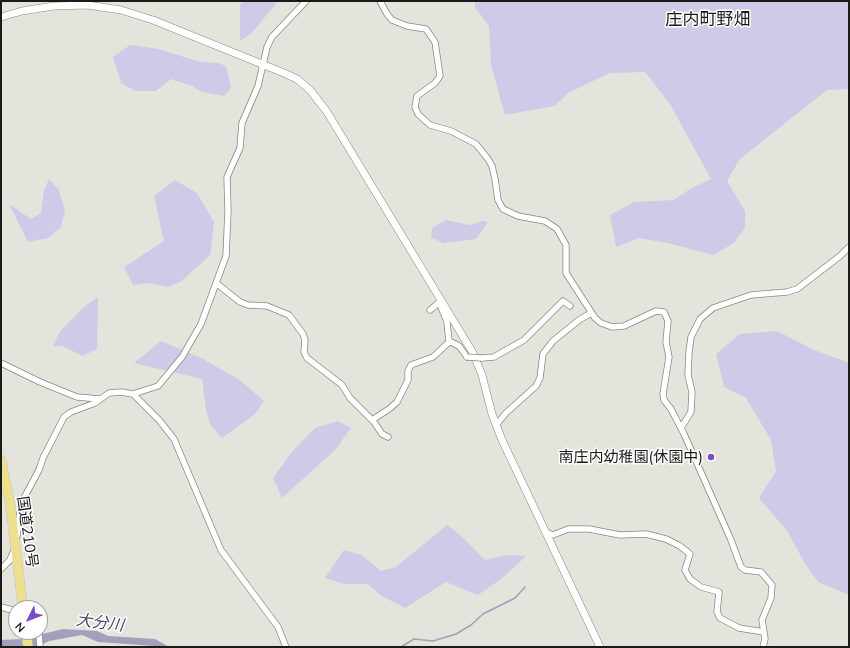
<!DOCTYPE html>
<meta charset="utf-8">
<style>
body{margin:0}
#map{position:relative;width:850px;height:648px;overflow:hidden;background:#e5e4dc;font-family:Mulish,sans-serif}
canvas{display:block}
.frame{position:absolute;inset:0;border:2px solid #1a1a17;pointer-events:none}
.north{position:absolute;left:8px;top:600px;width:40px;height:40px;box-sizing:border-box;background:#fff;border:1px solid #a3a3a2;border-radius:50%;rotate:227deg;font-size:11px;font-weight:700;line-height:16px;text-align:center;color:#1a1a17}
.north::after{content:'';display:block;margin:auto;width:14px;height:18px;background:#7a4dc5;clip-path:polygon(50% 0,100% 100%,50% 72%,0 100%)}
</style>
<div id="map">
<canvas width="850" height="648"></canvas>
<div class="frame"></div>
<div class="north">N</div>
</div>
<script>
const c = document.querySelector('canvas').getContext('2d');
c.lineJoin = 'round';
function fill(path, color) { c.fillStyle = color; c.fill(path, 'evenodd'); }
const toPath = rows => new Path2D(rows.map(r => 'M' + r).join(''));
function stroke(path, color, width, dash) { c.strokeStyle = color; c.lineWidth = width; c.lineCap = dash ? 'butt' : 'round'; c.setLineDash(dash || []); c.stroke(path); }
function drawText(font, color, halo, rows, align = 'center') {
  c.font = font + ' Mulish,"Noto Sans JP",sans-serif'; c.lineWidth = 3; c.setLineDash([]); c.textBaseline = 'middle'; c.strokeStyle = halo; c.fillStyle = color; for (const [text, x, y, turn = 0] of rows) {
    c.save(); c.translate(x, y); c.rotate((+turn || 0) * Math.PI / 180); c.textAlign = isNaN(turn) ? turn : align; if (halo) c.strokeText(text, 0, 0); c.fillText(text, 0, 0); c.restore();
  }
}
fill(toPath([
 [243,1,278,1,251,34,240,41,240,5],
 [475,1,849,1,849,89,827,90,740,159,727,181,745,211,745,228,734,243,713,255,668,243,639,238,616,247,610,215,634,202,674,200,690,189,711,179,670,104,645,72,610,73,570,92,554,106,505,115,491,65,489,26,475,7],
 [130,45,159,49,200,62,218,63,226,66,231,88,224,96,202,92,192,86,171,79,156,91,135,91,121,83,113,57],
 [49,179,59,190,65,211,61,227,48,238,28,242,9,204,31,219,41,213,44,190],
 [175,180,197,193,214,222,210,255,182,281,168,287,149,283,133,285,124,267,164,241,154,196],
 [446,220,470,225,483,221,488,222,476,239,444,243,431,238,432,228],
 [98,297,97,349,83,356,62,346,53,346,61,330,85,306],
 [777,331,812,349,849,363,849,595,818,582,806,565,787,531,759,498,776,471,771,440,746,398,724,387,716,354,740,334],
 [161,341,201,358,240,380,264,401,255,414,222,438,211,426,206,410,202,379,134,363],
 [338,421,351,428,335,450,282,498,273,478,291,453,315,428],
 [447,525,459,534,485,560,506,555,526,556,501,579,478,595,446,582,405,608,380,595,368,584,344,584,325,578,344,550,362,555,381,571,396,567]
]), '#d1c9e8');
fill(toPath([
 [63,629,97,631,108,636,155,639,169,647,98,642,82,635,49,641,37,647,1,647,1,640,22,639]
]), '#a59ebc');
stroke(toPath([
 [401,647,414,639,433,641,456,634,471,625,483,614,515,598,525,587]
]), '#a59ebc', 1.5);
const minor = toPath([
 [380,1,387,14,392,20,407,26,426,29,435,42,440,76,435,83,417,96,415,107,418,114,430,125,451,131,476,144,488,159,492,166,495,179,498,200,503,209,518,216,545,221,557,229,566,245,566,273,595,318,601,323,612,327,624,326,656,311,664,312,668,321,666,342,669,357,663,394,664,400,671,409,684,434,731,540,741,567,745,570,761,572,772,585,771,598,762,620,765,639,763,647],
 [216,283,240,302,248,305,267,306,289,315,303,334,305,340,304,352,307,358,342,385,350,398,374,422,382,434,388,437],
 [430,310,441,301],
 [449,341,459,346,467,357],
 [482,358,494,357,524,340,563,301,570,306],
 [1,363,40,382,77,397,100,399],
 [133,394,158,386,182,357,201,324,226,256,228,211,227,177,240,148,242,123,258,86,267,47,272,37,306,1],
 [372,420,389,409,397,402,408,380,408,371,411,365,433,357,449,342,447,322,439,302],
 [496,425,506,413,536,386,540,378,543,354,553,341,579,320,591,313],
 [681,428,691,412,692,392,688,375,689,352,691,337,700,319,713,308,751,295,787,292,797,289,840,256,849,247],
 [546,532,553,535,568,529,589,529,620,535,646,534,666,539,680,546,690,554,685,570,690,579,701,587,719,592,717,612,720,618,739,628,764,632],
 [17,536,20,512,25,496,39,470,43,458,64,417,71,412,95,403,109,393,121,392,133,394,159,420,174,439,221,550,278,627,286,647],
 [1,569,10,560,14,550],
 [1,607,16,611],
 [39,632,40,647]
]);
const tertiary = toPath([
 [1,17,22,11,54,6,87,5,121,10,153,20,284,73,297,79,310,90,327,112,473,353,482,375,492,414,502,440,600,647]
]);
const trunk = toPath([
 [1,460,10,503,23,608],
 [26,632,28,647]
]);
stroke(minor, '#888781', 7);
stroke(tertiary, '#888781', 8);
stroke(trunk, '#c3c3c3', 10);
stroke(minor, '#fff', 5.5);
stroke(tertiary, '#fff', 7);
stroke(trunk, '#eedf8e', 9);
const minorBridge = toPath([
 [467,357,482,358]
]);
stroke(minorBridge, '#888781', 7, []);
stroke(minorBridge, '#fff', 5.5);
for (const [x, y, r, color] of [
 [711,457,4,"#7a4dc5"]
]) { const dot = new Path2D(); dot.arc(x, y, r, 0, 2 * Math.PI); c.fillStyle = color; c.fill(dot); stroke(dot, '#fff', 1.5); }
drawText('15px', '#1a1a17', '#fff', [
 ["南庄内幼稚園(休園中)",703,457]
], 'right');
drawText('15px', '#1a1a17', '#fff', [
 ["国道210号",27,532,82]
]);
drawText('italic 16px', '#524471', '#fff', [
 ["大分川",100,623,7]
]);
drawText('17px', '#1a1a17', '#fff', [
 ["庄内町野畑",708,20]
]);
</script>
